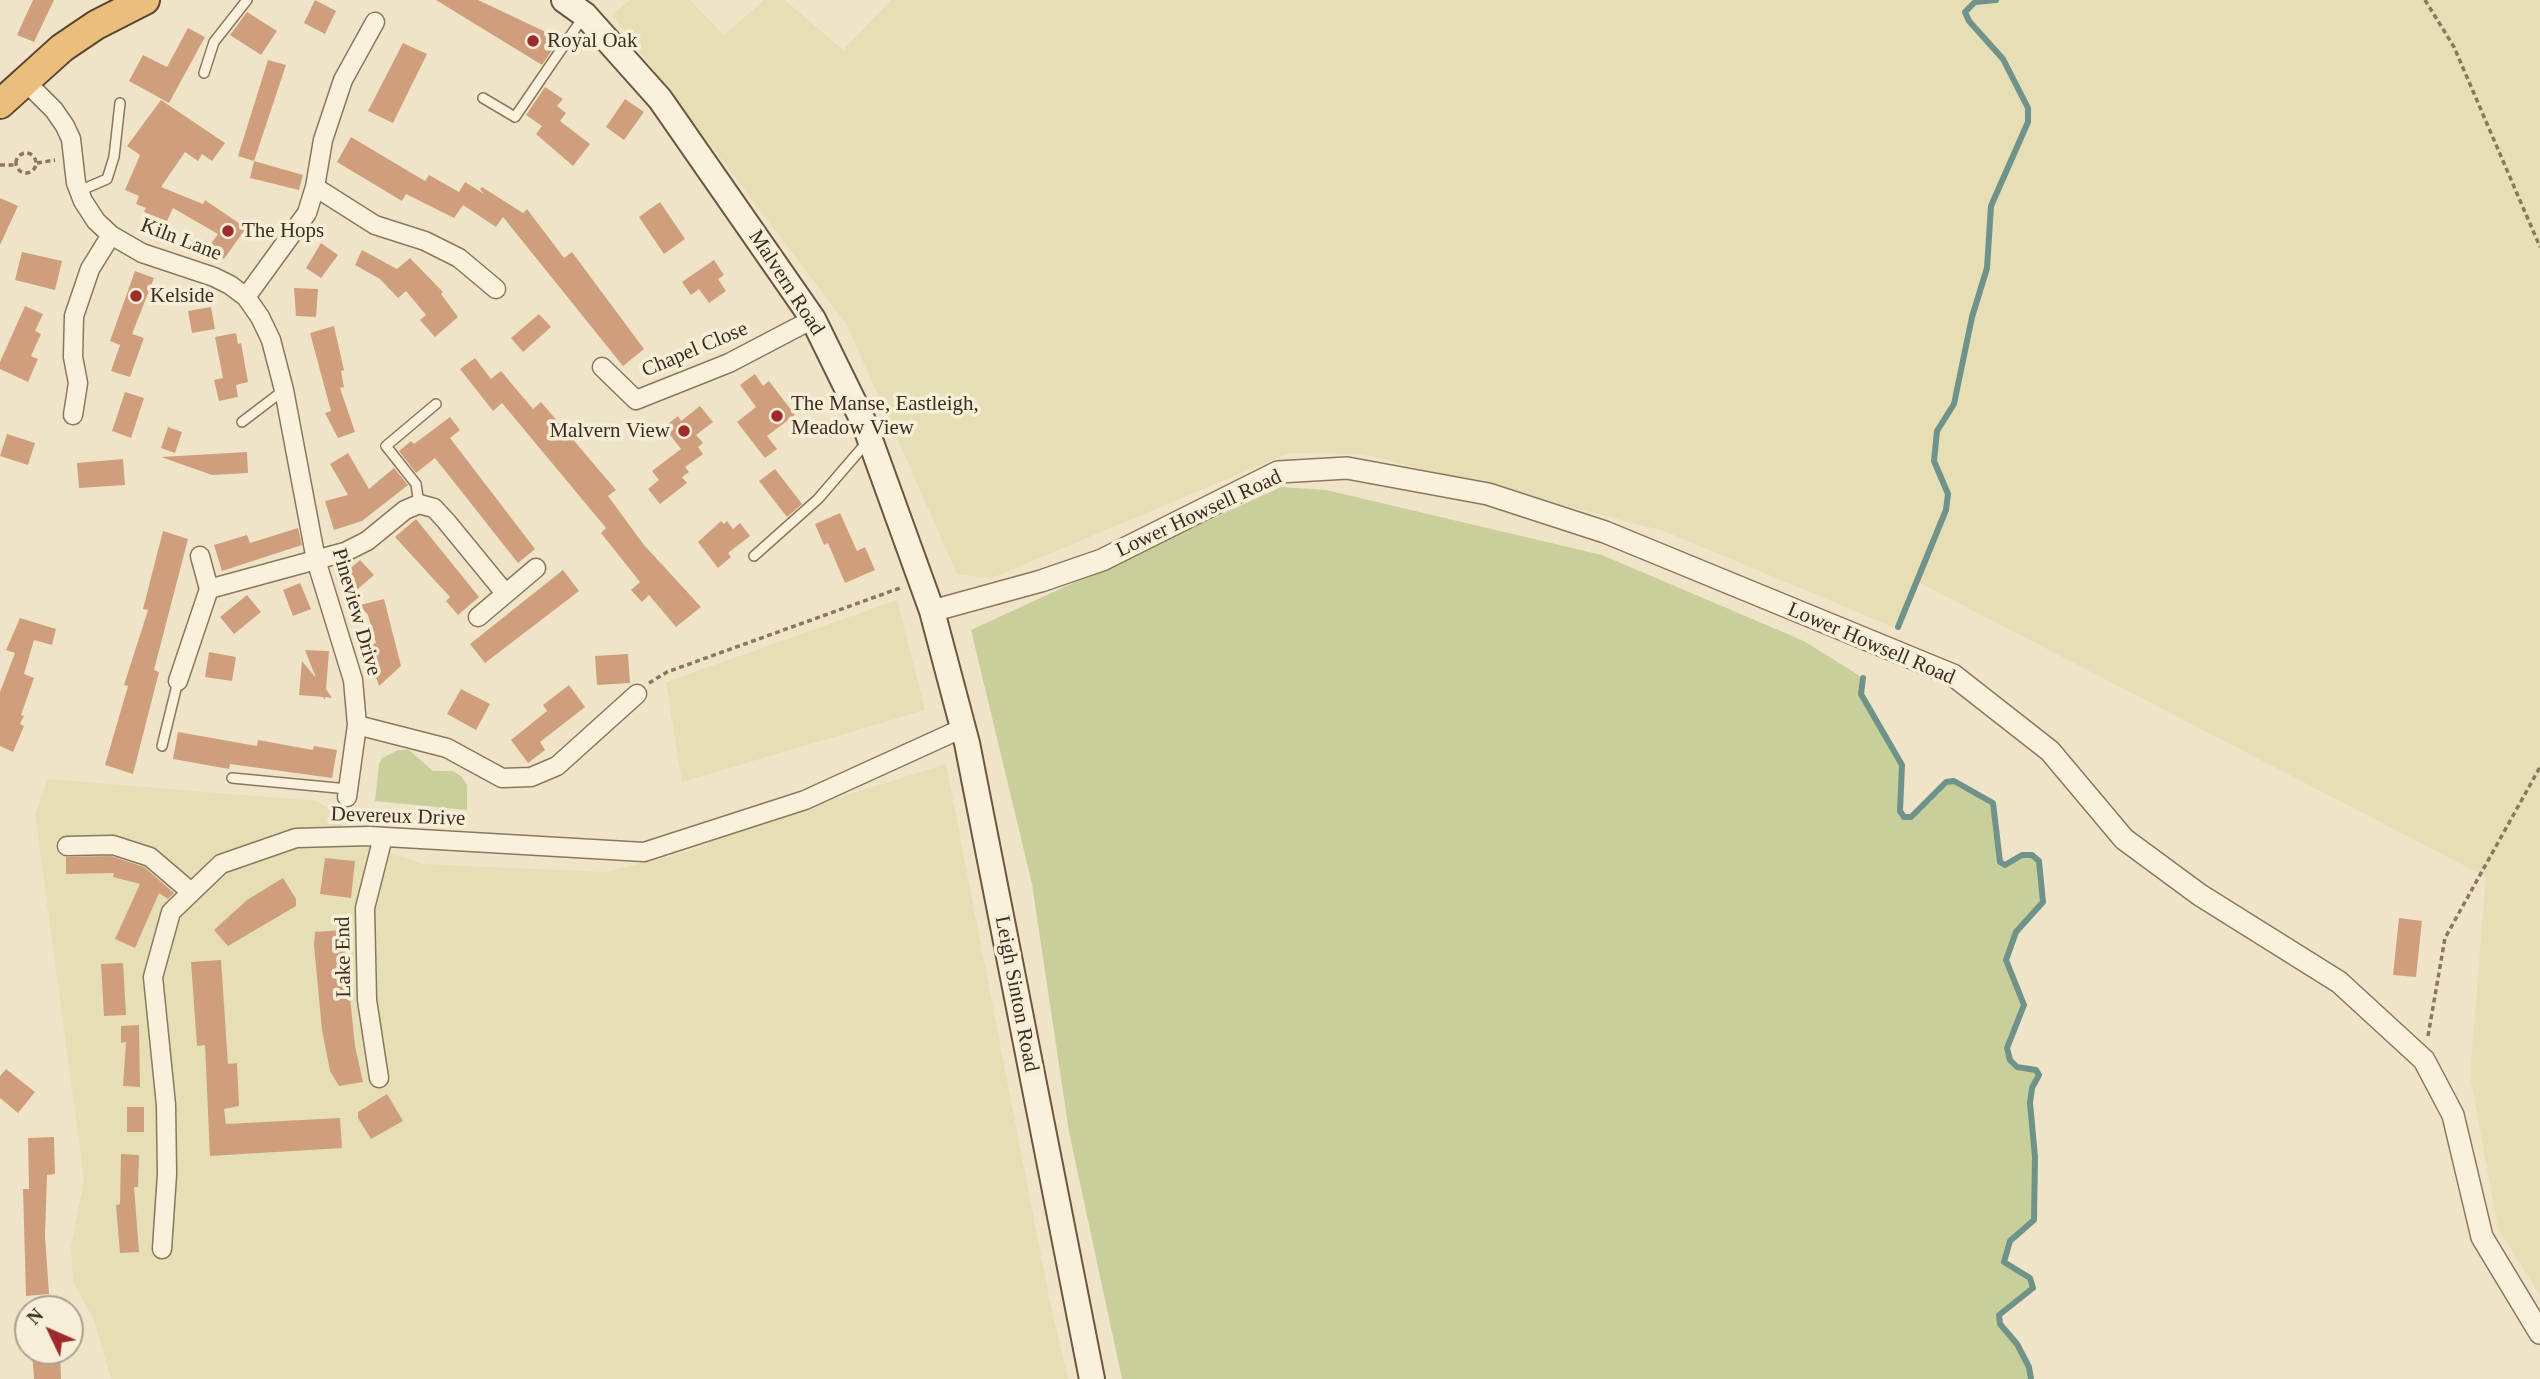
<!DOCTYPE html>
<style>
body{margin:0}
#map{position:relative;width:2540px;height:1379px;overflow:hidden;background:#f0e4c8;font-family:"Times New Roman",serif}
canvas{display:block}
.north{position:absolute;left:14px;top:1295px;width:70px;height:70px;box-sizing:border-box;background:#f7eed8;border:2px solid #ada18e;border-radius:50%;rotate:314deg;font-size:19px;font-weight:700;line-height:28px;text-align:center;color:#3d2e20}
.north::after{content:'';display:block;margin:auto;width:24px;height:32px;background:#9e2a2b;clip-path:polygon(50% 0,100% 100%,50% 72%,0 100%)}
</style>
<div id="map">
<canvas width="2540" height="1379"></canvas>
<div class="north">N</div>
</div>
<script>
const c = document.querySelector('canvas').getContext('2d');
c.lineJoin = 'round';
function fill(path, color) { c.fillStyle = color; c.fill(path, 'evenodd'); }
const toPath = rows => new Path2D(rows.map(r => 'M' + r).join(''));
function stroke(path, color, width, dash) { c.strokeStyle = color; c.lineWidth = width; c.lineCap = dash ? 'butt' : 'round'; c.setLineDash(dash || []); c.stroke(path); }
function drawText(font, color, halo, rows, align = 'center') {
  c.font = font + ' "Times New Roman",serif'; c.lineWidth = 7; c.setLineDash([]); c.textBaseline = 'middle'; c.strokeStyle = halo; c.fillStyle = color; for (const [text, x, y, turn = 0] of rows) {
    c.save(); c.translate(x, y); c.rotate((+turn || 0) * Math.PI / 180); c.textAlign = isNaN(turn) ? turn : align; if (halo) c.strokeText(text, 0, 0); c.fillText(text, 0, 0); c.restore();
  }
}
fill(toPath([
 [630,0,690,0,724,35,764,0,785,0,843,50,891,0,2540,0,2540,1295,2498,1229,2470,1075,2486,877,1918,582,1893,627,1664,531,1363,454,1289,453,992,578,957,574,847,325,612,15],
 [897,600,925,710,682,782,666,682],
 [946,764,1048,1292,1068,1379,111,1379,94,1320,73,1282,71,1247,84,1179,35,814,48,779,317,801,338,815,349,838,422,864,605,872,691,851,747,826]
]), '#e6deb5');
fill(toPath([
 [1281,487,1326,490,1602,555,1804,641,1863,678,1862,694,1902,765,1900,811,1904,817,1911,817,1921,809,1946,782,1954,781,1993,803,2000,862,2005,865,2022,855,2032,855,2039,861,2042,882,2043,902,2016,932,2006,960,2024,1005,2007,1047,2010,1060,2017,1067,2036,1070,2039,1075,2032,1088,2030,1103,2035,1157,2034,1220,2010,1241,2004,1262,2030,1278,2033,1288,1999,1315,2000,1324,2017,1344,2029,1367,2031,1379,1122,1379,1069,1132,1032,884,971,630],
 [398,750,409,750,433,771,453,771,461,776,467,785,467,810,375,801,379,764,382,758]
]), '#c9cf9b');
stroke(toPath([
 [1898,627,1946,510,1948,494,1934,461,1937,431,1954,404,1972,317,1987,268,1991,206,2028,122,2028,108,2003,59,1969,21,1965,12,1975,2,1996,0],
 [1863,678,1861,694,1902,765,1900,811,1904,817,1911,817,1946,782,1954,781,1993,803,2000,862,2005,865,2022,855,2032,855,2039,861,2043,902,2016,932,2006,960,2024,1005,2007,1048,2010,1060,2017,1067,2036,1070,2039,1075,2032,1088,2030,1103,2035,1157,2034,1220,2010,1241,2004,1262,2030,1278,2033,1288,1999,1315,2000,1324,2017,1344,2029,1367,2031,1379]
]), '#6f938a', 6);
fill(toPath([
 [33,0,54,0,34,42,17,35],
 [315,0,336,11,325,34,304,23],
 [436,0,478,0,550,34,546,42,555,46,542,65],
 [247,12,277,31,261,55,230,35],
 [188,28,205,37,169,103,129,81,143,55,167,67],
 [403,43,427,54,393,123,368,111],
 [268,60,286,65,254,161,238,156],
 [545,87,563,99,557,106,566,113,560,121,590,144,573,166,536,134,542,126,526,115],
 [625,99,644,112,624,140,606,127],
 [161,100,225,143,212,161,202,154,198,161,185,152,161,187,203,204,205,200,246,228,224,259,208,248,218,234,173,208,167,221,144,212,146,208,136,204,139,196,125,190,140,155,127,146],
 [351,137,425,181,429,175,459,192,465,182,484,194,480,189,482,187,523,213,527,209,564,258,572,252,644,349,623,366,503,217,496,227,463,205,454,218,406,194,402,201,337,162],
 [254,161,303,175,299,190,250,178],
 [0,198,18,206,0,245],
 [660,202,685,239,664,254,639,217],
 [321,243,338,255,321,278,306,268],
 [362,250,397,269,410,258,443,292,441,294,458,317,435,337,420,320,426,315,406,291,398,298,380,279,355,265],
 [22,252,62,261,55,290,15,280],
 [714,260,724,275,718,279,726,291,709,303,699,289,691,295,682,282],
 [135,271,154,278,132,334,144,338,130,377,111,371,120,345,110,341],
 [294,288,318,289,316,317,296,316],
 [25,306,43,314,35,331,41,334,31,356,38,359,28,382,0,369,0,362],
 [211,307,215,329,192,333,188,311],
 [539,314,551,327,523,352,511,338],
 [334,326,344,370,341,371,344,387,340,388,355,432,338,438,325,413,331,411,310,333],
 [236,333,238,344,241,343,248,382,236,385,238,397,219,401,214,380,223,378,215,337],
 [475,358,491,379,501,371,533,409,541,402,616,490,608,496,644,545,701,607,676,627,649,595,642,602,631,590,640,582,601,533,606,528,502,403,493,411,460,369],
 [755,374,763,386,769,381,795,415,767,436,777,449,765,458,737,422,756,407,740,385],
 [125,392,144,398,131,438,112,431],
 [700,406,713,422,696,435,703,443,698,447,703,454,685,467,689,472,682,477,687,483,660,504,648,489,659,480,652,471,681,449,664,427,678,416,681,421],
 [450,417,460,430,450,438,535,549,518,563,435,458,416,473,399,451,411,441,414,444],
 [168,427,182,432,175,453,161,448],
 [7,434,35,443,28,465,0,456],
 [247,452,248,473,212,475,161,457],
 [348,453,369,489,394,468,408,485,362,521,334,530,325,501,348,495,330,464],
 [123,459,125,485,79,488,77,463],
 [775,469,802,504,787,517,759,481],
 [840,513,857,551,865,547,875,570,845,583,828,543,824,545,815,524],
 [416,519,479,597,458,615,446,601,450,597,395,537],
 [721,521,724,524,727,521,733,529,740,523,750,536,728,553,731,557,718,568,698,542],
 [298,528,302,545,222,571,214,545,247,535,250,543],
 [163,531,188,539,154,670,159,672,133,774,105,765,128,686,124,685,148,610,143,609],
 [360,560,374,575,351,595,337,580],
 [563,570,579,591,485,663,470,644],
 [300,583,311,609,293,616,283,590],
 [247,595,261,612,234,634,220,617],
 [384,599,401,666,379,686,366,647,376,643,368,615,360,605],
 [20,618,56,629,52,645,34,640,24,674,34,678,21,715,24,716,20,724,24,726,13,752,0,746,0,692,15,653,6,650],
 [305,650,329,651,326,689,332,698,325,697,325,700,323,697,299,695,302,661,316,678],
 [209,652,236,657,232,681,205,677],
 [628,654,630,683,597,685,595,656],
 [569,685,585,707,540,742,545,750,528,763,511,740,547,711,543,705],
 [461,689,490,704,476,730,447,714],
 [178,732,257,746,258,740,313,750,314,746,337,750,332,778,230,764,229,769,173,759],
 [111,856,144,867,174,893,168,899,159,893,135,948,115,939,140,884,113,877,114,873,66,874,66,857],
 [325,858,355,861,351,898,320,894],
 [283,878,296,899,296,906,228,946,214,930,247,900],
 [2399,918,2422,921,2416,977,2393,975],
 [343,930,355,1046,363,1082,339,1086,330,1071,322,1030,314,945,315,932],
 [221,960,228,1064,237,1063,239,1106,224,1109,226,1124,340,1118,342,1148,210,1156,205,1045,197,1046,191,962],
 [123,963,126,1015,104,1016,101,964],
 [139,1025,140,1087,123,1086,126,1042,121,1043,121,1026],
 [6,1069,35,1092,18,1113,0,1098,0,1076],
 [387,1094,403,1121,371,1139,358,1118,358,1112],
 [127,1107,144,1107,144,1132,127,1132],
 [54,1137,55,1174,47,1175,45,1236,49,1294,26,1296,23,1189,29,1189,28,1138],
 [121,1154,139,1155,138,1187,134,1187,139,1252,120,1253,116,1205,120,1204],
 [32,1351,60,1351,61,1379,34,1379]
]), '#cf9f7d');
const service = toPath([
 [204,73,214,42,247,0],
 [483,98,515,117,584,16],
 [79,191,107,179,114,157,120,103],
 [242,422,284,390],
 [419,504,416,484,386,446,436,404],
 [754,556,818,499,868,441],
 [162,746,178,681],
 [232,778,348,789]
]);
const minor = toPath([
 [24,80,54,110,65,126,71,139,76,183,83,201,96,221,111,235,142,253,214,277,230,285,246,297,260,317,271,340,284,390,316,560,353,680,357,725,347,797],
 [315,187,375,225,425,241,459,258,496,289],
 [246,297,307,213,315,187,323,140,343,80,375,22],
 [602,367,636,400,729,363,813,319],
 [73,415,78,383,73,357,74,316,90,269,111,235],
 [200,556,209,589],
 [478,617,536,568],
 [178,681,209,589,345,552,367,541,405,510,419,504,434,508,446,521,505,593],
 [357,725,447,748,502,778,531,777,557,766,637,694],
 [67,846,113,845,150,857,191,892],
 [379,1078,367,1000,365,908,383,837],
 [162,1249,167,1174,166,1105,153,977,171,912,221,864,296,838,369,836,644,852,805,800,963,728]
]);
const tertiary = toPath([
 [932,611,1041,581,1102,560,1278,472,1347,468,1488,494,1605,532,1953,675,2050,751,2124,839,2200,895,2339,982,2424,1060,2453,1115,2482,1237,2540,1333]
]);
const secondary = toPath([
 [564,0,585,15,660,99,813,319,864,423,932,611,967,743,1092,1379]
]);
const trunk = toPath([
 [0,104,62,48,96,25,145,0]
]);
stroke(service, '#8d765c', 12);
stroke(minor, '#8d765c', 21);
stroke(tertiary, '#8d765c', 24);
stroke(secondary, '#6f573f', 28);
stroke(trunk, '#5b4430', 32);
stroke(toPath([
 [2425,0,2454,47,2540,247],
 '16 163a10 10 0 1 1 20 0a10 10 0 1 1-20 0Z',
 [37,163,55,160],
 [0,165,15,165],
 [649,683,667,672,900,588],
 [2428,1036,2445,938,2540,767]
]), '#8d765c', 3.5, [5, 3.5]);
stroke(service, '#faf1dc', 9);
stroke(minor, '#faf1dc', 18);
stroke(tertiary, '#faf1dc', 21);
stroke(secondary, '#faf1dc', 24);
stroke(trunk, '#eabe7c', 28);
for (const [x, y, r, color] of [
 [533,41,7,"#9e2a2b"],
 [228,231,7,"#9e2a2b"],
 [136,296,7,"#9e2a2b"],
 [777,416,7,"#9e2a2b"],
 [684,431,7,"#9e2a2b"]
]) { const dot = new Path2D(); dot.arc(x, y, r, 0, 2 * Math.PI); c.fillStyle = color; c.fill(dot); stroke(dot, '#f7eed8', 2.5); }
drawText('21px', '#3d2e20', '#f7eed8', [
 ["Royal Oak",547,41],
 ["The Hops",242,231],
 ["Kelside",150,296],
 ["The Manse, Eastleigh,",791,404],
 ["Meadow View",791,428],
 ["Malvern View",670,431,"right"]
], 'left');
drawText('21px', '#3d2e20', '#f7eed8', [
 ["Kiln Lane",181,240,21],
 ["Malvern Road",786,283,57],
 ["Chapel Close",695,350,-23],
 ["Lower Howsell Road",1199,514,-25],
 ["Pineview Drive",356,612,74],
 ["Lower Howsell Road",1871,644,23],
 ["Devereux Drive",398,817,2],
 ["Lake End",344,957,-91],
 ["Leigh Sinton Road",1016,994,79]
]);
</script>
